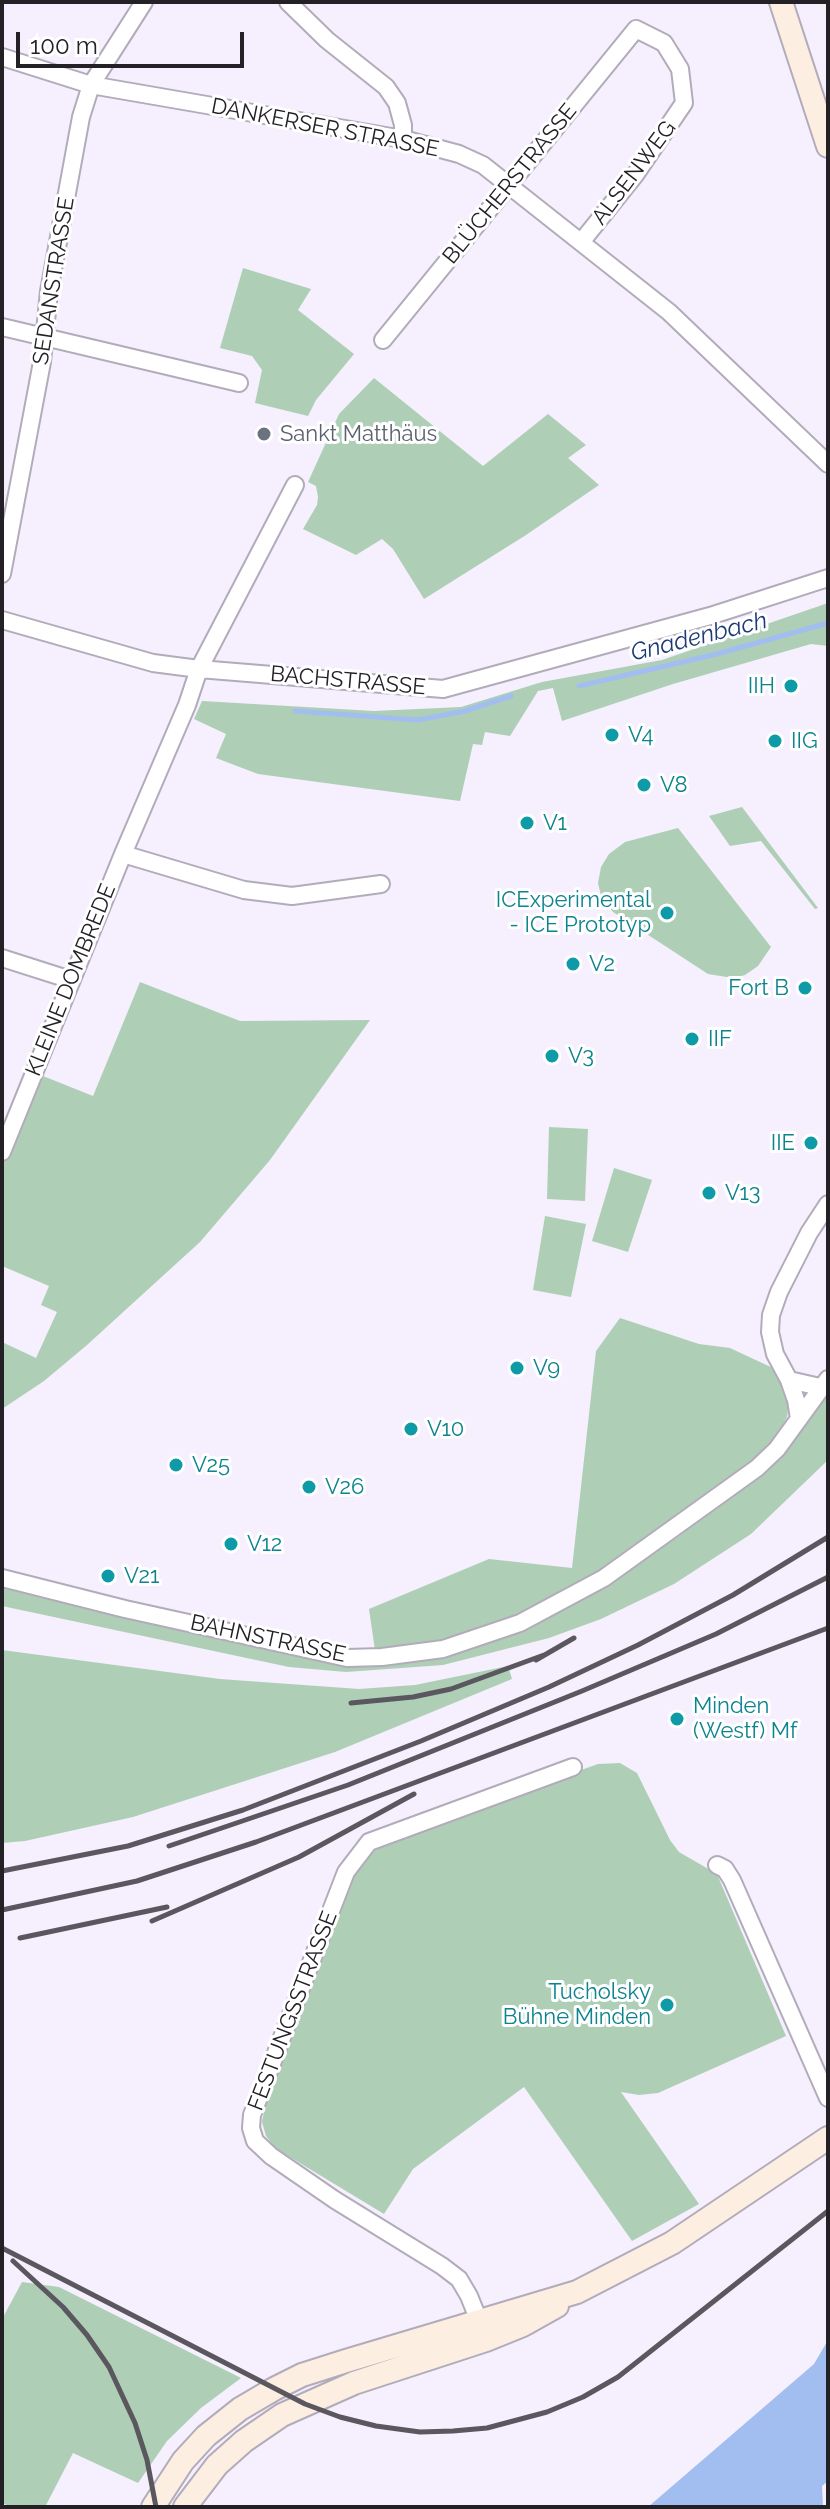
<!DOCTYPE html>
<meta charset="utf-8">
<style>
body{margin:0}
#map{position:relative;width:830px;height:2509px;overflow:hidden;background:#f5effe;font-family:Raleway,sans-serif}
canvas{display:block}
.frame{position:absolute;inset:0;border:4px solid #232026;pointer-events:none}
.scale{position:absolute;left:16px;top:32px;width:228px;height:36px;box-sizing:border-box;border:4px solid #232026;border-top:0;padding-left:10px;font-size:24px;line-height:28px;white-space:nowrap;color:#232026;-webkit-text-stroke:6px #fff;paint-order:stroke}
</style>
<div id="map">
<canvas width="830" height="2509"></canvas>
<div class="frame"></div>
<div class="scale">100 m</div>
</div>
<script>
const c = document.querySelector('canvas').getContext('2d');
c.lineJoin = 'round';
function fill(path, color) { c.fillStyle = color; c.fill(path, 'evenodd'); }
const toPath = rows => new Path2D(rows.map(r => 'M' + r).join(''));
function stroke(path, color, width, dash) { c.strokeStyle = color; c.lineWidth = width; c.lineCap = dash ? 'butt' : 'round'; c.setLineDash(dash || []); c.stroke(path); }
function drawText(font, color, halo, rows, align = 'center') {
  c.font = font + ' Raleway,sans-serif'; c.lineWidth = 6; c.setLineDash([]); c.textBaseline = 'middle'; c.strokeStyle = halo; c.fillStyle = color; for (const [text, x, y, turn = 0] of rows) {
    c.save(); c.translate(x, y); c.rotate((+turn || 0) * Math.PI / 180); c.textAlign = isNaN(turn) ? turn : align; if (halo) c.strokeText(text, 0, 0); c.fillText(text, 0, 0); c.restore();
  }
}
fill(toPath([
 [243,268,311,289,298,310,354,354,316,400,308,416,255,403,262,370,252,356,220,348],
 [374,378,483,466,548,414,586,445,568,458,599,485,526,535,424,599,393,549,382,539,356,555,303,529,317,505,318,497,316,486,308,482,339,414],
 [828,603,828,646,811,644,673,684,562,721,553,688,538,691,510,736,485,732,482,745,473,744,460,801,258,774,216,758,226,734,194,719,202,701,374,711,461,707,542,682,662,660],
 [742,807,818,908,815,909,761,841,730,846,709,816],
 [678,828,771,947,758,966,745,975,733,978,708,974,613,912,601,896,598,883,601,867,609,854,625,842],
 [140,982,240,1021,370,1020,270,1160,200,1242,87,1345,44,1381,2,1409,2,1342,36,1358,57,1312,41,1305,49,1286,2,1266,2,1168,38,1074,93,1096],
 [549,1127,588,1129,585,1201,547,1199],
 [614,1168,652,1180,628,1252,592,1241],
 [545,1216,586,1224,571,1297,533,1290],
 [620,1318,699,1344,730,1348,775,1369,789,1403,787,1417,777,1436,763,1452,604,1570,619,1576,679,1536,762,1475,780,1459,828,1395,828,1460,751,1534,674,1584,601,1619,549,1638,443,1665,346,1672,289,1667,2,1606,2,1586,332,1663,375,1650,369,1609,489,1559,572,1568,596,1351],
 [2,1650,220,1679,359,1689,415,1685,508,1666,512,1679,335,1752,133,1817,25,1841,2,1843],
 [620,1763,637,1773,670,1840,679,1852,717,1874,786,2036,658,2093,639,2095,621,2092,699,2204,632,2241,524,2087,413,2169,384,2214,275,2148,266,2136,262,2122,265,2106,351,1876,368,1853,383,1840,598,1764],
 [22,2282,59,2287,241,2378,201,2408,167,2441,138,2483,73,2453,45,2507,11,2507,2,2503,2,2319]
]), '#aecfb6');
fill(toPath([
 [828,2340,828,2481,822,2486,823,2507,648,2507,814,2364]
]), '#a2bdf0');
stroke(toPath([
 [579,686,717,654,828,623],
 [295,711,418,720,465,711,511,696]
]), '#a2bdf0', 5);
const minor = toPath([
 [288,2,327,40,386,87,397,103,403,125,403,139],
 [2,57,91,85,403,139,459,154,483,165,669,312,828,464],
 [2,327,239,383],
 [383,340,636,29,664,43,680,69,684,103,635,175,582,241],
 [2,574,42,362,49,291,81,117,91,85,144,2],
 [2,620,153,663,199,669,443,689,710,616,828,578],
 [123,854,244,890,292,896,381,884],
 [2,958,71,980],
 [2,1152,123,854,187,705,199,669,295,485],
 [789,1380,796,1400,799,1419],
 [820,1387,789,1380,775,1354,770,1332,771,1315,779,1292,809,1233,828,1204],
 [2,1578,125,1609,347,1658,382,1657,443,1649,520,1623,604,1578,757,1468,777,1449,828,1379],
 [717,1865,725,1869,732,1880,828,2098],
 [483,2331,469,2296,459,2279,442,2266,335,2200,271,2156,255,2141,251,2128,252,2115,346,1872,369,1842,573,1767]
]);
const secondary = toPath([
 [781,2,828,146],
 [153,2507,183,2461,206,2436,240,2409,274,2389,302,2375,346,2361,577,2292,672,2243,828,2138],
 [185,2507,217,2465,244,2441,282,2415,354,2383,486,2340,523,2325,557,2306]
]);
stroke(minor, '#b2acba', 20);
stroke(secondary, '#b2acba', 26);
stroke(minor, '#fff', 16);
stroke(secondary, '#fdeee2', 22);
stroke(toPath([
 [536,1660,574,1638],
 [351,1703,413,1697,451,1689,544,1655],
 [169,1846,348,1785,582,1691,716,1634,828,1577],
 [2,1871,128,1846,243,1810,421,1741,549,1687,638,1645,733,1595,828,1537],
 [2,1910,137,1881,256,1842,828,1628],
 [152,1921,299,1857,414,1794],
 [20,1938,167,1907],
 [2,2248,305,2404,340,2417,376,2426,420,2432,453,2431,487,2428,547,2412,583,2397,618,2377,828,2211],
 [13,2261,63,2307,87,2335,109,2367,135,2423,147,2460,156,2507]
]), '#5b575f', 5);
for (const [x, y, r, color] of [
 [264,434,8,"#6b7280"],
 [791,686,8,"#0f9aa8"],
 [612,735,8,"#0f9aa8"],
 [775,741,8,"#0f9aa8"],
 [644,785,8,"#0f9aa8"],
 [527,823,8,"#0f9aa8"],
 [667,913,8,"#0f9aa8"],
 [573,964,8,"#0f9aa8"],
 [805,988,8,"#0f9aa8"],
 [692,1039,8,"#0f9aa8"],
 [552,1056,8,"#0f9aa8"],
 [811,1143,8,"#0f9aa8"],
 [709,1193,8,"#0f9aa8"],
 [517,1368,8,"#0f9aa8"],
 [411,1429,8,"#0f9aa8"],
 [176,1465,8,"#0f9aa8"],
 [309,1487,8,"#0f9aa8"],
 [231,1544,8,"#0f9aa8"],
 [108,1576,8,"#0f9aa8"],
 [677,1719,8,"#0f9aa8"],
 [667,2005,8,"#0f9aa8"]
]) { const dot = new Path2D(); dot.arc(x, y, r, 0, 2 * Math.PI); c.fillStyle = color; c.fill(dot); stroke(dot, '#fff', 3); }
drawText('22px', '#232026', '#fff', [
 ["DANKERSER STRASSE",325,128,11],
 ["ALSENWEG",634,173,-53],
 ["BLÜCHERSTRASSE",510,184,-51],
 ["SEDANSTRASSE",54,281,-81],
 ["BACHSTRASSE",348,681,5],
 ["KLEINE DOMBREDE",71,980,-68],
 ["BAHNSTRASSE",268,1639,12],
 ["FESTUNGSSTRASSE",293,2011,-69]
]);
drawText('22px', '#5b616d', '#fff', [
 ["Sankt Matthäus",280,434]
], 'left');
drawText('22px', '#0d838f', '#fff', [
 ["IIH",775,686,"right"],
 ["V4",628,735],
 ["IIG",791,741],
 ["V8",660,785],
 ["V1",543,823],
 ["ICExperimental",651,900,"right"],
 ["- ICE Prototyp",651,925,"right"],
 ["V2",589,964],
 ["Fort B",789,988,"right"],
 ["IIF",708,1039],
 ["V3",568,1056],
 ["IIE",795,1143,"right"],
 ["V13",725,1193],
 ["V9",533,1368],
 ["V10",427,1429],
 ["V25",192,1465],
 ["V26",325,1487],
 ["V12",247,1544],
 ["V21",124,1576],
 ["Minden",693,1706],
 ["(Westf) Mf",693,1731],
 ["Tucholsky",651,1992,"right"],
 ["Bühne Minden",651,2017,"right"]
], 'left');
drawText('italic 24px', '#1d3a75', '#fff', [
 ["Gnadenbach",699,637,-14]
]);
</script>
